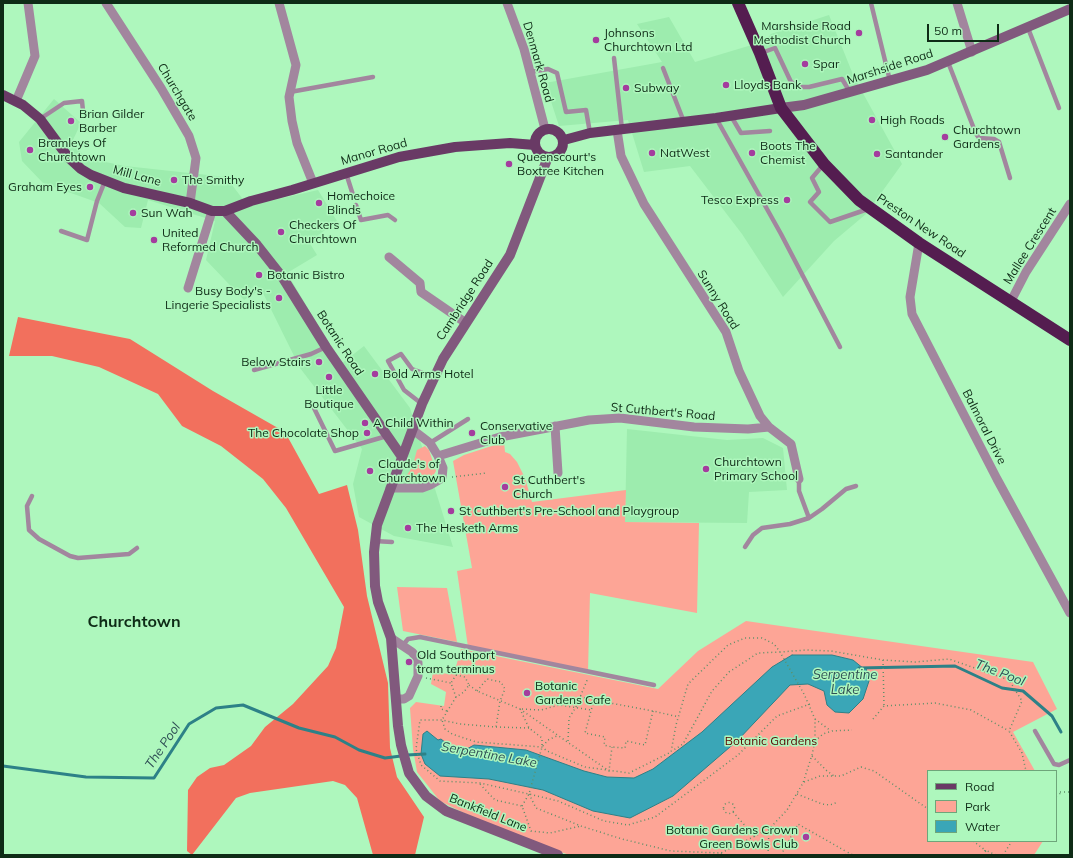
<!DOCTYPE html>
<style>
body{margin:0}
#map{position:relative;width:1073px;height:858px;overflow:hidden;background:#aef7bd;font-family:Mulish,sans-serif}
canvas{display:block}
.frame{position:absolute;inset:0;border:4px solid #0e2b16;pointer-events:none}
.legend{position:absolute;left:927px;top:770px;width:130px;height:72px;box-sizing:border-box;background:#aef7bd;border:1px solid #6ea57a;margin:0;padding:5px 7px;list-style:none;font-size:12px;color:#0e2b16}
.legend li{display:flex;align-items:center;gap:8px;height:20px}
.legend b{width:20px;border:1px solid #6ea57a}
.scale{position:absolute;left:927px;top:24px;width:72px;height:18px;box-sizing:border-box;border:2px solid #0e2b16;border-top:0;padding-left:5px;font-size:12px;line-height:14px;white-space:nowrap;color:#0e2b16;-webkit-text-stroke:3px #aef7bd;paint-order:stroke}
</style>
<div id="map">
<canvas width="1073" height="858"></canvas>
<div class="frame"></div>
<ul class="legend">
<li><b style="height:5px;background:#693a65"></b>Road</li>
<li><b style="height:11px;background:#fda596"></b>Park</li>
<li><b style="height:11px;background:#3aa6b7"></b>Water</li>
</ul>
<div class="scale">50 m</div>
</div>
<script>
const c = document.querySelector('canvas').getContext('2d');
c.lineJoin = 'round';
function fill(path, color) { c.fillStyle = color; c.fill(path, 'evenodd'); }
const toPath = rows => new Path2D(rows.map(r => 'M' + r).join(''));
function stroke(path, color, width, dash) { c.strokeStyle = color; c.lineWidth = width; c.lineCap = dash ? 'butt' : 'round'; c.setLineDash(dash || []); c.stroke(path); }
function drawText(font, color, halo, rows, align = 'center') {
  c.font = font + ' Mulish,sans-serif'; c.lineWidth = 3; c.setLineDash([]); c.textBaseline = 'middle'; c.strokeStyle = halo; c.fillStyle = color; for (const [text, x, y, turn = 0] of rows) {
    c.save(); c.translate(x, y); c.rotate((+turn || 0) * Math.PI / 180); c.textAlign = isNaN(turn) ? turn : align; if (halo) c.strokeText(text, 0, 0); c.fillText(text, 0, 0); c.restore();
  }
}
fill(toPath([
 [829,15,854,77,902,164,866,214,834,241,783,297,742,234,690,166,644,172,628,120,559,126,545,83,662,62,637,24,669,17,695,62,765,41,771,34],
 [54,99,81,123,72,142,86,158,125,166,226,177,248,206,318,190,337,221,309,242,317,255,287,273,341,364,364,346,410,408,453,547,394,536,359,517,353,484,362,449,300,368,261,289,244,300,206,260,215,221,148,200,141,228,125,227,99,203,43,183,22,161,19,142],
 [627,429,727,440,763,438,783,448,787,490,749,492,747,523,625,522]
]), '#9decae');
fill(toPath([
 [504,442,505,452,510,454,517,462,525,478,532,502,626,490,625,522,699,523,697,613,590,593,588,671,468,647,457,571,472,568,453,461,464,455],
 [425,446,429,450,436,471,433,476,428,480,409,482,404,479,412,468,417,450],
 [397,587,447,588,457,642,403,631],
 [746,621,1033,662,1057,709,1013,732,1035,771,928,771,928,841,1043,841,1034,855,570,855,544,847,462,812,440,801,417,772,413,749,410,708,416,702,444,706,446,692,431,684,433,672,449,674,455,670,461,649,658,689,698,651]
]), '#fda596');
fill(toPath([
 [18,317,130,339,213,391,285,432,319,494,347,485,358,530,367,596,388,683,390,748,397,777,424,817,415,855,373,855,357,798,345,785,333,781,250,793,236,798,192,855,187,851,188,790,197,777,210,768,224,765,251,746,265,727,293,704,328,666,336,648,344,607,286,508,263,479,221,446,182,426,158,394,99,367,52,356,9,356]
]), '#f2705d');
const water = toPath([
 [792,655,832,655,853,660,864,669,866,668,869,681,863,699,849,713,835,712,827,705,824,691,808,684,790,685,737,741,673,796,630,818,593,811,543,790,489,779,440,776,425,764,421,754,423,734,427,731,438,740,441,739,451,747,465,750,474,745,526,750,584,771,607,777,634,778,653,769,702,732,772,667,792,655]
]);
fill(water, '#3aa6b7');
stroke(water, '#2d8187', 1);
stroke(toPath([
 [859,668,955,666,1002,688,1023,691,1052,716,1061,732],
 [407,755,425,754],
 [3,766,86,777,154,778,189,724,216,708,243,705,299,728,335,737,359,750,385,758,401,756]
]), '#2d8187', 3);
stroke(toPath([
 [452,477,487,473],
 [883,660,884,706],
 [456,675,465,677,469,685,464,692,456,697,451,683,456,675],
 [426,678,451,683],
 [469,685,477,691,520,709,529,728,542,738,542,747],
 [477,691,487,679,501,682,505,689,500,701,496,727],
 [456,697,442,720,445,729,452,734,476,742,542,747,547,751,585,767,629,773,671,752,676,725,688,684,728,645,745,638,762,638,774,644,780,652,806,650,831,651,883,660,915,662,949,659,1009,680,1022,701,1009,731,1022,753,1026,771],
 [580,697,594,700],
 [441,706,441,709,447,711],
 [520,709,609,771,612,747],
 [522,709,541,710,559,705,591,710],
 [653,711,645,745,626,741,625,748,612,747,604,745,605,737,585,733,594,700,653,711,679,717],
 [815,719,831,731],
 [873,719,884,706,935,703,971,710,1009,731],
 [529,728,496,727,460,724,442,720,420,720,416,749,421,765,440,781,480,783,529,794,558,801,604,821,628,825,655,817,738,755,777,716,810,704],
 [568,741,569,718,576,707,588,678],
 [815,741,823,734,832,731,852,730],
 [812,756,827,771,834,776],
 [804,782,820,776,841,776,861,767,874,771,928,809],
 [480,784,495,800,522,806,531,831,550,833,581,826],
 [1056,792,1070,792],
 [529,794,536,808,581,826,622,839,671,851,721,853,769,829,787,810,803,783,812,755,815,741,815,719,804,694,780,652,758,653,729,672,712,691,683,744,672,751],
 [797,794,822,804,830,805,838,802],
 [1056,796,1061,793],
 '723.5 808a5.5 5.5 0 1 1 11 0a5.5 5.5 0 1 1-11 0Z',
 [522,806,529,794,542,747,548,740,559,735],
 [733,812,755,837],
 [973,841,985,850,987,855],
 [721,853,725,855],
 [768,855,769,829],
 [781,855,798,824,847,852],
 [846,855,847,852,853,855],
 [985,855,985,850,996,855],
 [1003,855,1012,841]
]), '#5d9068', 1.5, [1, 3]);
stroke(toPath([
 [871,3,890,81],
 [1028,28,1059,108],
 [761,53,775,48,791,82,799,87,809,87,842,79,850,92],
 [614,58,622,129],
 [948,62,976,134,979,138,994,139,999,142,1010,178],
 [663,68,684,122],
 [530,72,548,69,557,73,566,112,586,110,590,133],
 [290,92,373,77],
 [731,116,741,133,770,131],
 [716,118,781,234,840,347],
 [40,119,64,103,82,101,83,111],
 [823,165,812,178,819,192,810,202,830,222,868,209],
 [346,173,353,195],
 [356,205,361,220,388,215,395,220],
 [61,231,87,240,97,201,105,181],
 [254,370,311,354,326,347],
 [422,404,404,390,388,361,401,354,412,369,434,377],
 [314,408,335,451,387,436],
 [430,443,468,419],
 [799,479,799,491,809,518],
 [32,496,27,506,29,530,39,539,70,556,78,558,129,554,137,548],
 [374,541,392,542],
 [745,547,753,535,762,528,790,524,809,518,822,509,846,489,856,486],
 [403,645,408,639,420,637,654,685],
 [1035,731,1054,764,1059,765,1070,760]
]), '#a2869e', 4.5);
stroke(toPath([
 [106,3,161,88,189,136,196,158,190,203],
 [279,3,296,65,289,97,292,121,297,143,313,183],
 [507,3,524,49,545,129],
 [957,3,972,52],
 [16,101,35,56,28,3],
 [617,130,621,156,644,204,726,332,739,371,760,416,769,427,791,444,799,479],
 [919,243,910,297,912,314,997,479,1070,613],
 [389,257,420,283,421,292,466,323],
 [188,288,212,211],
 [1011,301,1026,272,1070,204],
 [555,426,558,473],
 [438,456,500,437,589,420,620,418,694,427,748,429,769,427],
 [390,488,422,488,430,485,442,478,443,468,438,456,430,443,413,430],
 [391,638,412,652,417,658,418,663,418,676,409,696,404,699,396,699]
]), '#a2869e', 9);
stroke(toPath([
 [781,108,804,105,927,70,1070,9],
 [548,157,510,255,443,359,422,404,377,525,374,552,375,586,378,602,391,638,398,726,401,745,409,773,426,796,446,811,558,855],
 [225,211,257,245,283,278,326,347,402,457]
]), '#81597d', 10);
stroke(toPath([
 [3,95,23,105,40,119,68,157,81,169,91,175,124,188,190,203,212,211,225,211,251,201,292,190,399,157,455,147,510,143,535,145],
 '535 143a14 14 0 1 1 28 0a14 14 0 1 1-28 0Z',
 [564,140,590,133,716,118,781,108]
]), '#693a65', 10);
stroke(toPath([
 [738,3,760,53,781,108,824,164,859,200,919,243,1070,340]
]), '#541d50', 12);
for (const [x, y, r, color] of [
 [859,33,4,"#a43c9e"],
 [596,40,4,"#a43c9e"],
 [805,64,4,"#a43c9e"],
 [726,85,4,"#a43c9e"],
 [626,88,4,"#a43c9e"],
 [872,120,4,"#a43c9e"],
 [71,121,4,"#a43c9e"],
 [945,137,4,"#a43c9e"],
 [30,150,4,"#a43c9e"],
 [652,153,4,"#a43c9e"],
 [752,153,4,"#a43c9e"],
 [877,154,4,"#a43c9e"],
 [509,164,4,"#a43c9e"],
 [174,180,4,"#a43c9e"],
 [90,187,4,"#a43c9e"],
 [787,200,4,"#a43c9e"],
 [319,203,4,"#a43c9e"],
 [133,213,4,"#a43c9e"],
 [281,232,4,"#a43c9e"],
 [154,240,4,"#a43c9e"],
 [259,275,4,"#a43c9e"],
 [279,298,4,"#a43c9e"],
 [319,362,4,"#a43c9e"],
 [375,374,4,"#a43c9e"],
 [329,377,4,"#a43c9e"],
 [365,423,4,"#a43c9e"],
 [367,433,4,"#a43c9e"],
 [472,433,4,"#a43c9e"],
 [706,469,4,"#a43c9e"],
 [370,471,4,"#a43c9e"],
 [505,487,4,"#a43c9e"],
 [451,511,4,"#a43c9e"],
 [408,528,4,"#a43c9e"],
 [409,662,4,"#a43c9e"],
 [527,693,4,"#a43c9e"],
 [806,837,4,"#a43c9e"]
]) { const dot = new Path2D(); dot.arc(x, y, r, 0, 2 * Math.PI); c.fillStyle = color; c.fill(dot); stroke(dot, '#aef7bd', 1.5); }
drawText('12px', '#0e2b16', '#aef7bd', [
 ["Marshside Road",851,26,"right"],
 ["Methodist Church",851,40,"right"],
 ["Johnsons",604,33],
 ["Churchtown Ltd",604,47],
 ["Spar",813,64],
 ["Lloyds Bank",734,85],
 ["Subway",634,88],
 ["Brian Gilder",79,114],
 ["Barber",79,128],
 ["High Roads",880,120],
 ["Churchtown",953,130],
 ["Gardens",953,144],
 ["Bramleys Of",38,143],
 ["Churchtown",38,157],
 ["Boots The",760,146],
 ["Chemist",760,160],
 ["NatWest",660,153],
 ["Santander",885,154],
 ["Queenscourt's",517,157],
 ["Boxtree Kitchen",517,171],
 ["The Smithy",182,180],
 ["Graham Eyes",82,187,"right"],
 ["Homechoice",327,196],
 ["Blinds",327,210],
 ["Tesco Express",779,200,"right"],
 ["Sun Wah",141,213],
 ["Checkers Of",289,225],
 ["Churchtown",289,239],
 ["United",162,233],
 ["Reformed Church",162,247],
 ["Botanic Bistro",267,275],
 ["Busy Body's -",271,291,"right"],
 ["Lingerie Specialists",271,305,"right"],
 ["Below Stairs",311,362,"right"],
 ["Bold Arms Hotel",383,374],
 ["Little",329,390,"center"],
 ["Boutique",329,404,"center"],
 ["A Child Within",373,423],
 ["Conservative",480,426],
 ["Club",480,440],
 ["The Chocolate Shop",359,433,"right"],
 ["Churchtown",714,462],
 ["Primary School",714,476],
 ["Claude's of",378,464],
 ["Churchtown",378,478],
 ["St Cuthbert's",513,480],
 ["Church",513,494],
 ["St Cuthbert's Pre-School and Playgroup",459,511],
 ["The Hesketh Arms",416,528],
 ["Old Southport",417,655],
 ["tram terminus",417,669],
 ["Botanic",535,686],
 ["Gardens Cafe",535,700],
 ["Botanic Gardens Crown",798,830,"right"],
 ["Green Bowls Club",798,844,"right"]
], 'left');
drawText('12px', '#0e2b16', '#aef7bd', [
 ["Denmark Road",538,62,74],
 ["Marshside Road",890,67,-18],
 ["Churchgate",177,92,59],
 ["Manor Road",374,152,-16],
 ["Mill Lane",137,176,15],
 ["Preston New Road",921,226,34],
 ["Mallee Crescent",1030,246,-58],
 ["Cambridge Road",465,300,-57],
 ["Sunny Road",718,300,58],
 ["Botanic Road",340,343,57],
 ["St Cuthbert's Road",663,412,5],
 ["Balmoral Drive",984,427,63],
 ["Bankfield Lane",488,813,22]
]);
drawText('12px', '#590400', '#aef7bd', [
 ["Botanic Gardens",771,741]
]);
drawText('italic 13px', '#2f4f55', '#aef7bd', [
 ["The Pool",1000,673,21],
 ["Serpentine",845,675],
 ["Lake",845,690],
 ["The Pool",163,746,-56],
 ["Serpentine Lake",489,755,10]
]);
drawText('bold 16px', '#0e2b16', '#aef7bd', [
 ["Churchtown",134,622]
]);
</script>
